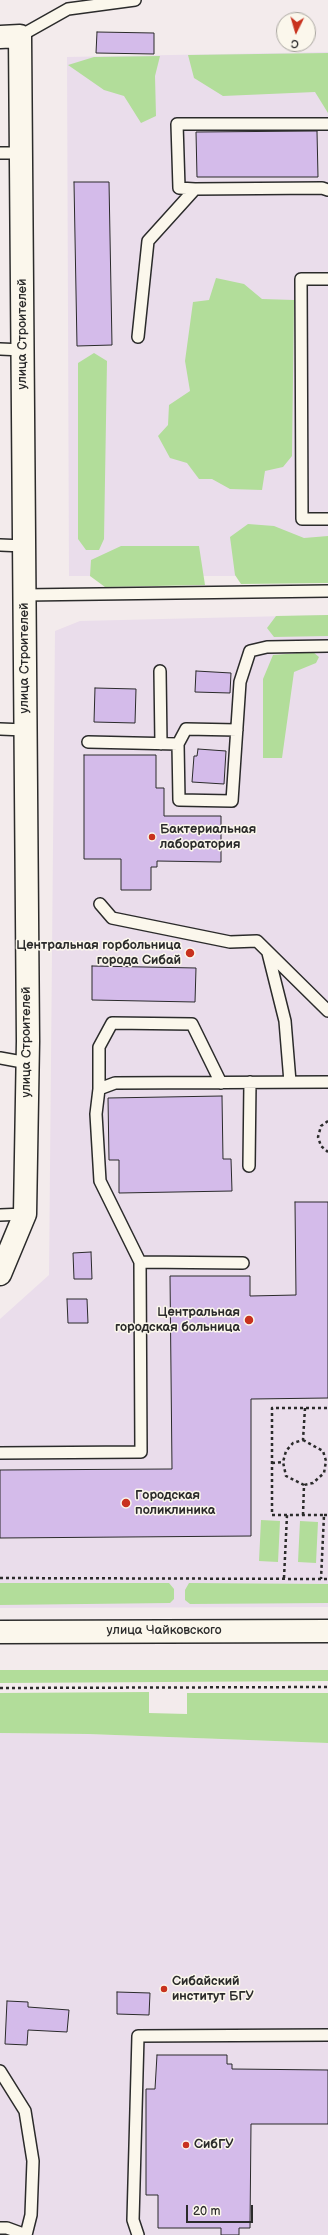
<!DOCTYPE html>
<meta charset="utf-8">
<style>
body{margin:0}
#map{position:relative;width:328px;height:2235px;overflow:hidden;background:#f3ebec;font-family:"Balsamiq Sans",sans-serif}
canvas{display:block}
.north{position:absolute;left:276px;top:12px;width:40px;height:40px;box-sizing:border-box;background:#fbf7ec;border:1px solid #a8a59f;border-radius:50%;rotate:185deg;font-size:11px;font-weight:700;line-height:16px;text-align:center;color:#2b2b2b}
.north::after{content:'';display:block;margin:auto;width:14px;height:18px;background:#c8321e;clip-path:polygon(50% 0,100% 100%,50% 72%,0 100%)}
.scale{position:absolute;left:186px;top:2205px;width:67px;height:18px;box-sizing:border-box;border:2px solid #2b2b2b;border-top:0;padding-left:5px;font-size:12px;line-height:14px;white-space:nowrap;color:#2b2b2b;-webkit-text-stroke:3px #fbf7ec;paint-order:stroke}
</style>
<div id="map">
<canvas width="328" height="2235"></canvas>
<div class="north">С</div>
<div class="scale">20 m</div>
</div>
<script>
const c = document.querySelector('canvas').getContext('2d');
c.lineJoin = 'round';
function fill(path, color) { c.fillStyle = color; c.fill(path, 'evenodd'); }
const toPath = rows => new Path2D(rows.map(r => 'M' + r).join(''));
function stroke(path, color, width, dash) { c.strokeStyle = color; c.lineWidth = width; c.lineCap = dash ? 'butt' : 'round'; c.setLineDash(dash || []); c.stroke(path); }
function drawText(font, color, halo, rows, align = 'center') {
  c.font = font + ' "Balsamiq Sans",sans-serif'; c.lineWidth = 3; c.setLineDash([]); c.textBaseline = 'middle'; c.strokeStyle = halo; c.fillStyle = color; for (const [text, x, y, turn = 0] of rows) {
    c.save(); c.translate(x, y); c.rotate((+turn || 0) * Math.PI / 180); c.textAlign = isNaN(turn) ? turn : align; if (halo) c.strokeText(text, 0, 0); c.fillText(text, 0, 0); c.restore();
  }
}
fill(toPath([
 [328,52,328,576,69,576,67,57],
 [328,615,328,1607,0,1608,0,1319,49,1275,55,631,80,621],
 [0,1733,88,1734,328,1743,328,2235,0,2235]
]), '#eaddeb');
fill(toPath([
 [328,53,328,113,315,92,223,96,194,78,188,55],
 [160,56,155,76,156,116,141,123,124,96,104,90,68,65,94,57],
 [216,278,244,284,262,299,294,300,292,456,283,467,265,471,262,490,230,489,212,479,199,479,187,463,170,458,158,436,168,425,169,405,190,391,185,361,193,302,209,300],
 [94,353,107,361,104,539,99,550,86,550,78,539,78,363],
 [248,524,274,526,304,538,328,536,328,583,241,584,235,575,230,537],
 [121,546,199,546,205,585,105,587,90,576,91,560],
 [328,615,328,636,274,637,267,628,276,616],
 [313,652,319,657,316,663,294,672,282,758,263,758,263,679,273,655],
 [261,1520,280,1521,278,1562,259,1561],
 [300,1521,318,1522,316,1563,298,1562],
 [0,1583,169,1583,174,1589,174,1599,170,1603,0,1605],
 [189,1583,328,1584,328,1603,190,1604,185,1600,185,1590],
 [0,1670,328,1670,328,1681,0,1683],
 [149,1692,149,1713,187,1714,187,1693,328,1693,328,1743,88,1734,0,1733,0,1693]
]), '#b2dd9a');
const building = toPath([
 [97,32,154,33,154,54,96,53,97,32],
 [317,131,318,177,197,177,196,132,317,131],
 [74,182,109,182,112,345,77,346,74,182],
 [196,671,231,673,230,693,195,692,196,671],
 [95,688,136,689,135,723,94,722,95,688],
 [198,749,226,751,224,784,192,782,194,756,197,756,198,749],
 [84,755,156,755,156,788,164,788,164,816,221,816,221,862,157,861,157,867,151,867,151,890,121,890,121,859,84,859,84,755],
 [92,966,196,968,195,1002,92,1000,92,966],
 [222,1096,223,1159,231,1159,232,1191,119,1193,119,1160,109,1160,108,1098,222,1096],
 [295,1202,328,1202,328,1398,251,1399,251,1536,0,1538,0,1470,172,1469,170,1276,250,1276,250,1296,296,1295,295,1202],
 [91,1252,92,1279,74,1279,73,1253,91,1252],
 [67,1299,87,1299,88,1323,68,1323,67,1299],
 [117,1992,150,1993,149,2015,117,2014,117,1992],
 [7,2001,28,2002,28,2007,69,2010,67,2032,28,2030,27,2045,5,2044,7,2001],
 [157,2055,227,2055,227,2064,232,2064,232,2069,328,2070,328,2124,251,2124,250,2228,239,2228,239,2235,221,2235,221,2228,158,2228,158,2195,146,2195,146,2089,155,2089,157,2055]
]);
fill(building, '#d4bbea');
stroke(building, '#2b2b2b', 1);
const lane = toPath([
 [20,36,68,9,135,0],
 [0,153,21,153],
 [195,189,179,188,177,124,328,124],
 [328,279,301,279,302,519,328,519],
 [138,337,148,241,195,189,322,188,328,190],
 [0,349,23,350],
 [0,545,24,546],
 [24,595,328,591],
 [160,671,161,744],
 [0,729,25,730],
 [88,742,178,744,179,800,232,801,240,682,250,651,267,647,328,646],
 [178,744,186,729,237,730],
 [100,904,112,918,230,942,257,941,328,1011],
 [268,953,285,1021,290,1082],
 [0,1058,28,1063],
 [99,1089,99,1047,112,1023,192,1024,221,1083],
 [249,1166,250,1082],
 [0,1215,25,1214],
 [140,1262,243,1263],
 [0,1453,141,1452,140,1262,100,1181,96,1114,99,1089,115,1083,328,1082],
 [0,2071,25,2111,33,2161,31,2215,26,2235,7,2228,0,2228],
 [138,2235,133,2220,138,2036,328,2035]
]);
const street = toPath([
 [0,37,20,36,28,1041,25,1214,0,1274]
]);
const secondary = toPath([
 [0,1632,328,1631]
]);
stroke(lane, '#2b2b2b', 14);
stroke(street, '#2b2b2b', 25);
stroke(secondary, '#2b2b2b', 25);
stroke(toPath([
 [328,1121,321,1126,318,1137,321,1146,328,1152],
 [303,1440,323,1451,326,1461,324,1473,313,1483,304,1485],
 [272,1463,283,1462],
 [287,1515,272,1515,272,1408,328,1408],
 [303,1515,304,1485,286,1476,283,1462,286,1451,293,1443,303,1440,305,1408],
 [324,1515,328,1515],
 [0,1578,328,1579],
 [284,1578,287,1515,324,1515,321,1579],
 [0,1688,328,1687]
]), '#2b2b2b', 2.5, [3, 3]);
stroke(lane, '#fbf7ec', 11);
stroke(street, '#fbf7ec', 22);
stroke(secondary, '#fbf7ec', 22);
for (const [x, y, r, color] of [
 [152,837,4,"#c8321e"],
 [190,953,5,"#c8321e"],
 [249,1320,5,"#c8321e"],
 [126,1503,5,"#c8321e"],
 [164,1989,4,"#c8321e"],
 [186,2145,4,"#c8321e"]
]) { const dot = new Path2D(); dot.arc(x, y, r, 0, 2 * Math.PI); c.fillStyle = color; c.fill(dot); stroke(dot, '#fbf7ec', 1.5); }
drawText('13px', '#2b2b2b', '#fbf7ec', [
 ["улица Строителей",23,334,-90],
 ["улица Строителей",25,658,-90],
 ["улица Строителей",27,1042,-90],
 ["улица Чайковского",164,1631]
]);
drawText('bold 13px', '#2b2b2b', '#fbf7ec', [
 ["Бактериальная",160,830],
 ["лаборатория",160,845],
 ["Центральная горбольница",181,946,"right"],
 ["города Сибай",181,961,"right"],
 ["Центральная",240,1313,"right"],
 ["городская больница",240,1328,"right"],
 ["Городская",135,1496],
 ["поликлиника",135,1511],
 ["Сибайский",172,1982],
 ["институт БГУ",172,1997],
 ["СибГУ",194,2145]
], 'left');
</script>
